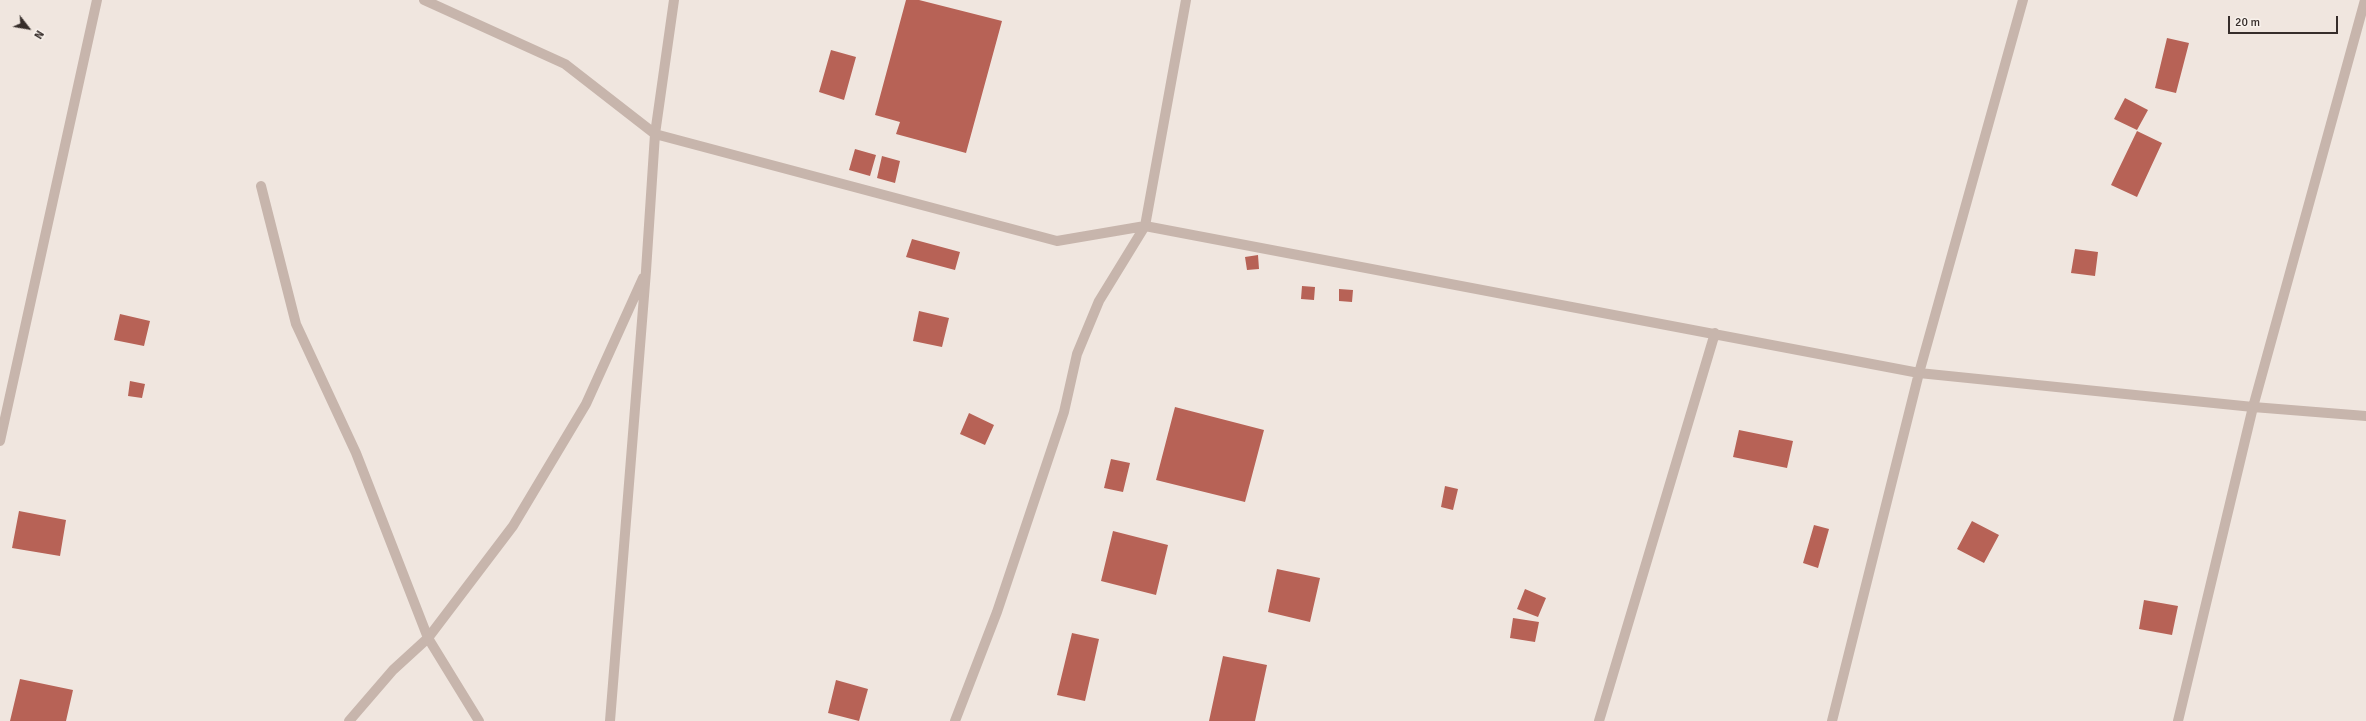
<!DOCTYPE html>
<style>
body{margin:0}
#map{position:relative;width:2366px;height:721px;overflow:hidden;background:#f0e6df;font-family:Signika,sans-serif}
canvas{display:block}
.north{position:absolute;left:8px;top:8px;width:40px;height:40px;-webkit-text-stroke:3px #f8f1eb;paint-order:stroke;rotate:121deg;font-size:11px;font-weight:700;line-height:16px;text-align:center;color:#362d2a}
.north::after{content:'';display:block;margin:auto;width:14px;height:18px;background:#362d2a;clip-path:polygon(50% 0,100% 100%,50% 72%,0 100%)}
.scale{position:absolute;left:2228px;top:16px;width:110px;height:18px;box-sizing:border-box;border:2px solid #362d2a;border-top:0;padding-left:5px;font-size:12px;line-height:14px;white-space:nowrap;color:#362d2a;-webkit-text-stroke:3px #f8f1eb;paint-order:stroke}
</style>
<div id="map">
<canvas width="2366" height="721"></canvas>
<div class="north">N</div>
<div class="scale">20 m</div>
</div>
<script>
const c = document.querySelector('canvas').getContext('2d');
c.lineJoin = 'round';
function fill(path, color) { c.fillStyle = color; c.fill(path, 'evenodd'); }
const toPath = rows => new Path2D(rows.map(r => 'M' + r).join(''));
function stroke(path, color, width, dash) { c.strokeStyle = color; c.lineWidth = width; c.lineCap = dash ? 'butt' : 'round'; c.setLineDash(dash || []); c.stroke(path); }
fill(toPath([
 [906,0,919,0,1002,21,966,153,896,134,900,122,875,115],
 [2167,38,2189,43,2176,93,2155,88],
 [831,50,856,57,844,100,819,92],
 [2125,98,2148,110,2137,130,2114,119],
 [2137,131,2162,143,2137,197,2111,185],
 [855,149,876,155,870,176,849,170],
 [882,156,900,161,895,183,877,178],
 [912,239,960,252,955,270,906,257],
 [2075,249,2098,252,2095,276,2071,273],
 [1258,255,1259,269,1247,270,1245,257],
 [1302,286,1315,287,1314,300,1301,299],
 [1339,289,1353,290,1352,302,1339,301],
 [919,311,949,318,942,347,913,341],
 [120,314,150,321,144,346,114,340],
 [130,381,145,384,142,398,128,396],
 [1175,407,1264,430,1245,502,1156,480],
 [969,413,994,425,985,445,960,434],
 [1739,430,1793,441,1787,468,1733,457],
 [1111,459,1130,463,1123,492,1104,488],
 [1445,486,1458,489,1453,510,1441,507],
 [19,511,66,520,60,556,12,548],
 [1972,521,1999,535,1984,563,1957,549],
 [1814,525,1829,529,1818,568,1803,563],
 [1113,531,1168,545,1156,595,1101,581],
 [1277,569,1320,578,1310,622,1268,612],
 [1525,589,1546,598,1538,617,1517,609],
 [2144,600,2178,606,2172,635,2139,629],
 [1513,618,1539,622,1535,642,1510,638],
 [1072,633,1099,639,1085,701,1057,695],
 [1223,656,1267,665,1255,721,1209,721],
 [20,679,73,690,66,721,10,721],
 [836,680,868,689,859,721,828,713]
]), '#b76256');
stroke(toPath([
 [424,0,565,64,655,134,1057,241,1145,226,1186,0],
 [261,186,296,324,356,453,428,638,479,721],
 [0,441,97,0],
 [349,721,393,670,428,638,513,526,586,404,643,278],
 [610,721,646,271,655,134,674,0],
 [955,721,997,612,1064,412,1077,354,1099,301,1145,226,1919,373,2253,407,2366,416],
 [1599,721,1715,333],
 [1832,721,1919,373,2023,0],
 [2178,721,2253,407,2365,0]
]), '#c7b5ac', 10);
</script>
